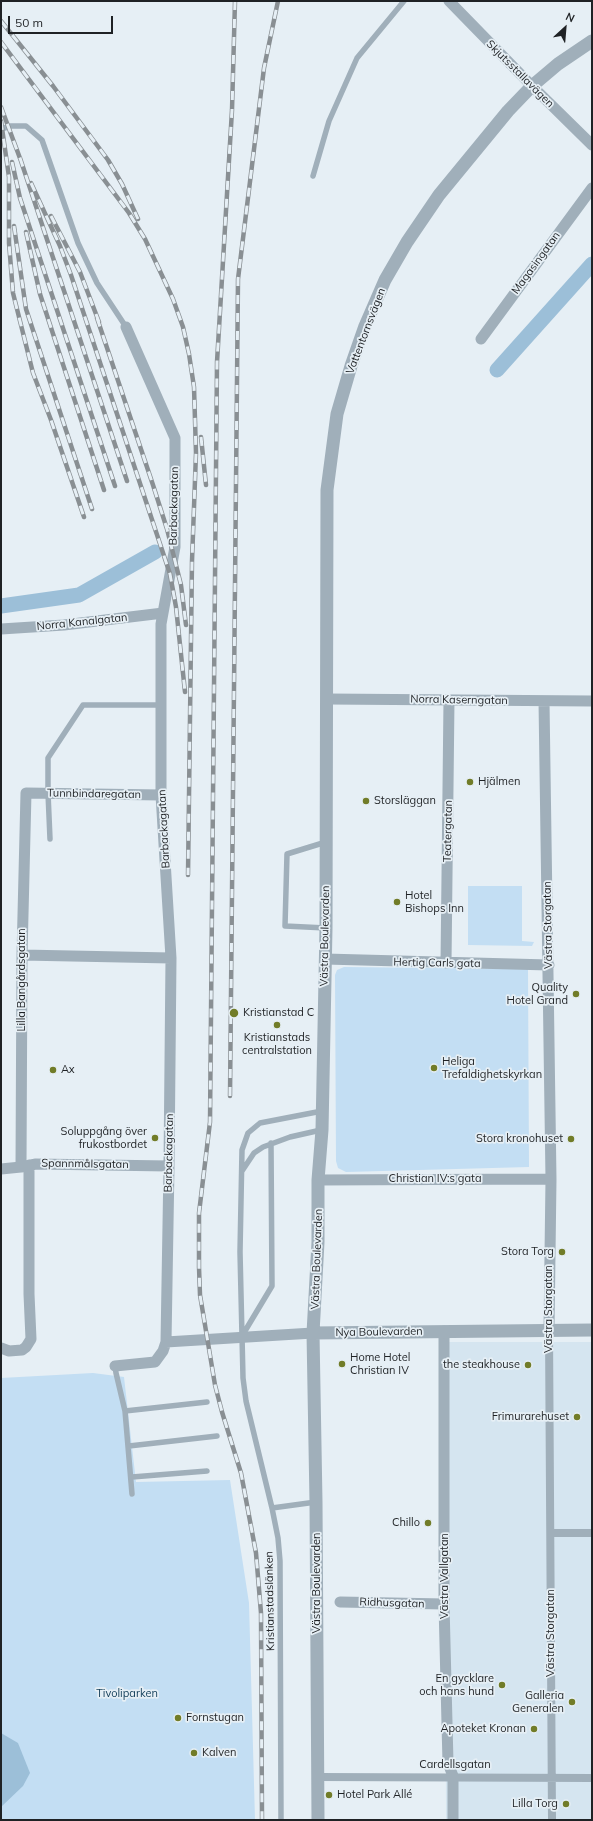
<!DOCTYPE html>
<meta charset="utf-8">
<style>
body{margin:0}
#map{position:relative;width:593px;height:1821px;overflow:hidden;background:#e6eff5;font-family:Mulish,sans-serif}
canvas{display:block}
.frame{position:absolute;inset:0;border:2px solid #1f2225;pointer-events:none}
.north{position:absolute;left:545px;top:8px;width:40px;height:40px;-webkit-text-stroke:3px #e6eff5;paint-order:stroke;rotate:26deg;font-size:11px;font-weight:700;line-height:16px;text-align:center;color:#1f2225}
.north::after{content:'';display:block;margin:auto;width:14px;height:18px;background:#1f2225;clip-path:polygon(50% 0,100% 100%,50% 72%,0 100%)}
.scale{position:absolute;left:8px;top:16px;width:105px;height:18px;box-sizing:border-box;border:2px solid #1f2225;border-top:0;padding-left:5px;font-size:12px;line-height:14px;white-space:nowrap;color:#1f2225;-webkit-text-stroke:3px #e6eff5;paint-order:stroke}
</style>
<div id="map">
<canvas width="593" height="1821"></canvas>
<div class="frame"></div>
<div class="north">N</div>
<div class="scale">50 m</div>
</div>
<script>
const c = document.querySelector('canvas').getContext('2d');
c.lineJoin = 'round';
function fill(path, color) { c.fillStyle = color; c.fill(path, 'evenodd'); }
const toPath = rows => new Path2D(rows.map(r => 'M' + r).join(''));
function stroke(path, color, width, dash) { c.strokeStyle = color; c.lineWidth = width; c.lineCap = dash ? 'butt' : 'round'; c.setLineDash(dash || []); c.stroke(path); }
function drawText(font, color, halo, rows, align = 'center') {
  c.font = font + ' Mulish,sans-serif'; c.lineWidth = 3.5; c.setLineDash([]); c.textBaseline = 'middle'; c.strokeStyle = halo; c.fillStyle = color; for (const [text, x, y, turn = 0] of rows) {
    c.save(); c.translate(x, y); c.rotate((+turn || 0) * Math.PI / 180); c.textAlign = isNaN(turn) ? turn : align; if (halo) c.strokeText(text, 0, 0); c.fillText(text, 0, 0); c.restore();
  }
}
fill(toPath([
 [444,1342,592,1342,592,1820,446,1820]
]), '#d5e5f0');
fill(toPath([
 [468,886,522,886,522,941,534,942,532,946,468,945],
 [344,967,528,969,529,1167,346,1172,338,1168,336,1161,335,975,337,970],
 [93,1373,124,1377,136,1482,230,1480,249,1603,255,1820,1,1820,1,1378]
]), '#c3def3');
fill(toPath([
 [1,1733,18,1743,30,1773,23,1786,1,1807]
]), '#9cbfd8');
stroke(toPath([
 [497,370,592,264],
 [1,606,79,595,155,552]
]), '#9cbfd8', 15);
stroke(toPath([
 [1,129,11,126,26,126,42,140,78,243,97,283,126,327],
 [313,176,329,121,357,58,404,1],
 [50,839,48,793,48,758,83,705,161,705],
 [326,928,285,926,287,854,326,842],
 [242,1171,254,1153,263,1147,290,1137,321,1130],
 [242,1336,272,1286,271,1143],
 [115,1366,116,1373,125,1411,132,1494],
 [125,1411,207,1402],
 [129,1446,217,1436],
 [132,1477,207,1471],
 [272,1508,316,1502],
 [281,1820,280,1561,278,1538,272,1508,246,1401,243,1378,240,1252,242,1150,248,1133,260,1123,322,1111]
]), '#a0afba', 5.5);
stroke(toPath([
 [549,1330,552,1820],
 [551,1533,592,1533],
 [318,1777,592,1778]
]), '#a0afba', 8);
stroke(toPath([
 [449,1,532,86,592,145],
 [481,339,592,188],
 [1,629,64,625,163,613],
 [327,699,592,701],
 [544,701,551,1179,549,1330],
 [22,955,171,958],
 [325,959,549,965],
 [446,963,449,700],
 [21,1167,22,955,26,793,161,795],
 [1,1169,21,1167,36,1164,169,1166],
 [318,1180,551,1179],
 [444,1331,444,1604,448,1763,453,1776,453,1820],
 [166,1342,313,1333],
 [1,1348,9,1351,22,1350,26,1347,31,1339,29,1294,29,1165],
 [115,1366,155,1362,163,1351,166,1342,169,1166,171,958,161,795,161,624,175,547,175,438,126,327],
 [340,1602,444,1604]
]), '#a0afba', 11);
stroke(toPath([
 [313,1333,592,1330],
 [318,1820,316,1502,313,1333,318,1242,318,1180,322,1130,326,928,327,490,337,414,351,366,365,326,385,280,407,242,439,195,508,111,532,86,558,64,592,41]
]), '#a0afba', 13);
const rail = toPath([
 [235,1,232,110,217,362,210,1122,199,1213,199,1267,200,1295,215,1385,222,1412,241,1473,256,1553,261,1613,262,1820],
 [1,21,53,86,108,160,122,184,138,219],
 [1,42,129,213,145,239,173,299,183,327,189,354,194,387,196,453,192,561,188,875],
 [1,107,21,161],
 [1,121,9,177,9,243,13,293,33,373,51,420,84,517],
 [20,158,127,481],
 [12,162,20,198,115,486],
 [31,183,60,246,71,275,170,574,176,607,185,692],
 [51,216,80,272,99,322],
 [14,226,26,309,92,509],
 [26,232,40,294,104,490],
 [97,318,153,485,167,529,181,585,186,625],
 [201,437,206,485],
 [230,1096,238,279,264,68,278,1]
]);
stroke(rail, '#898f93', 4.5);
stroke(rail, '#e6eff5', 3, [9]);
for (const [x, y, r, color] of [
 [470,782,4,"#717c28"],
 [366,801,4,"#717c28"],
 [397,902,4,"#717c28"],
 [576,994,4,"#717c28"],
 [234,1013,5,"#717c28"],
 [277,1025,4,"#717c28"],
 [434,1068,4,"#717c28"],
 [53,1070,4,"#717c28"],
 [155,1138,4,"#717c28"],
 [571,1139,4,"#717c28"],
 [562,1252,4,"#717c28"],
 [342,1364,4,"#717c28"],
 [528,1365,4,"#717c28"],
 [577,1417,4,"#717c28"],
 [428,1523,4,"#717c28"],
 [502,1685,4,"#717c28"],
 [572,1702,4,"#717c28"],
 [178,1718,4,"#717c28"],
 [534,1729,4,"#717c28"],
 [194,1753,4,"#717c28"],
 [329,1795,4,"#717c28"],
 [566,1804,4,"#717c28"]
]) { const dot = new Path2D(); dot.arc(x, y, r, 0, 2 * Math.PI); c.fillStyle = color; c.fill(dot); stroke(dot, '#e6eff5', 1.5); }
drawText('11px', '#1f2225', '#e6eff5', [
 ["Skjutsstallavägen",520,74,45],
 ["Magasingatan",536,263,-54],
 ["Vattentornsvägen",366,331,-69],
 ["Barbackagatan",174,506,-89],
 ["Norra Kanalgatan",82,622,-6],
 ["Norra Kaserngatan",459,700,1],
 ["Tunnbindaregatan",94,794,1],
 ["Barbackagatan",164,829,-93],
 ["Teatergatan",448,831,-89],
 ["Västra Storgatan",548,925,-91],
 ["Västra Boulevarden",325,936,-89],
 ["Hertig Carls gata",437,963,1],
 ["Lilla Bangårdsgatan",22,980,-90],
 ["Barbackagatan",169,1153,-89],
 ["Spannmålsgatan",85,1164,1],
 ["Christian IV:s gata",435,1179],
 ["Västra Boulevarden",317,1259,-88],
 ["Västra Storgatan",549,1309,-90],
 ["Nya Boulevarden",379,1332,-1],
 ["Västra Vallgatan",445,1576,-90],
 ["Västra Boulevarden",317,1583,-90],
 ["Kristianstadslänken",270,1601,-91],
 ["Ridhusgatan",392,1603,2],
 ["Västra Storgatan",551,1633,-90],
 ["Cardellsgatan",455,1765]
]);
drawText('11px', '#1f2225', '#e6eff5', [
 ["Hjälmen",478,782,"left"],
 ["Storsläggan",374,801,"left"],
 ["Hotel",405,896,"left"],
 ["Bishops Inn",405,909,"left"],
 ["Quality",568,988],
 ["Hotel Grand",568,1001],
 ["Kristianstad C",243,1013,"left"],
 ["Kristianstads",277,1038,"center"],
 ["centralstation",277,1051,"center"],
 ["Heliga",442,1062,"left"],
 ["Trefaldighetskyrkan",442,1075,"left"],
 ["Ax",61,1070,"left"],
 ["Soluppgång över",147,1132],
 ["frukostbordet",147,1145],
 ["Stora kronohuset",563,1139],
 ["Stora Torg",554,1252],
 ["Home Hotel",350,1358,"left"],
 ["Christian IV",350,1371,"left"],
 ["the steakhouse",520,1365],
 ["Frimurarehuset",569,1417],
 ["Chillo",420,1523],
 ["En gycklare",494,1679],
 ["och hans hund",494,1692],
 ["Galleria",564,1696],
 ["Generalen",564,1709],
 ["Fornstugan",186,1718,"left"],
 ["Apoteket Kronan",526,1729],
 ["Kalven",202,1753,"left"],
 ["Hotel Park Allé",337,1795,"left"],
 ["Lilla Torg",558,1804]
], 'right');
drawText('11px', '#123d58', '#e6eff5', [
 ["Tivoliparken",127,1694]
]);
</script>
